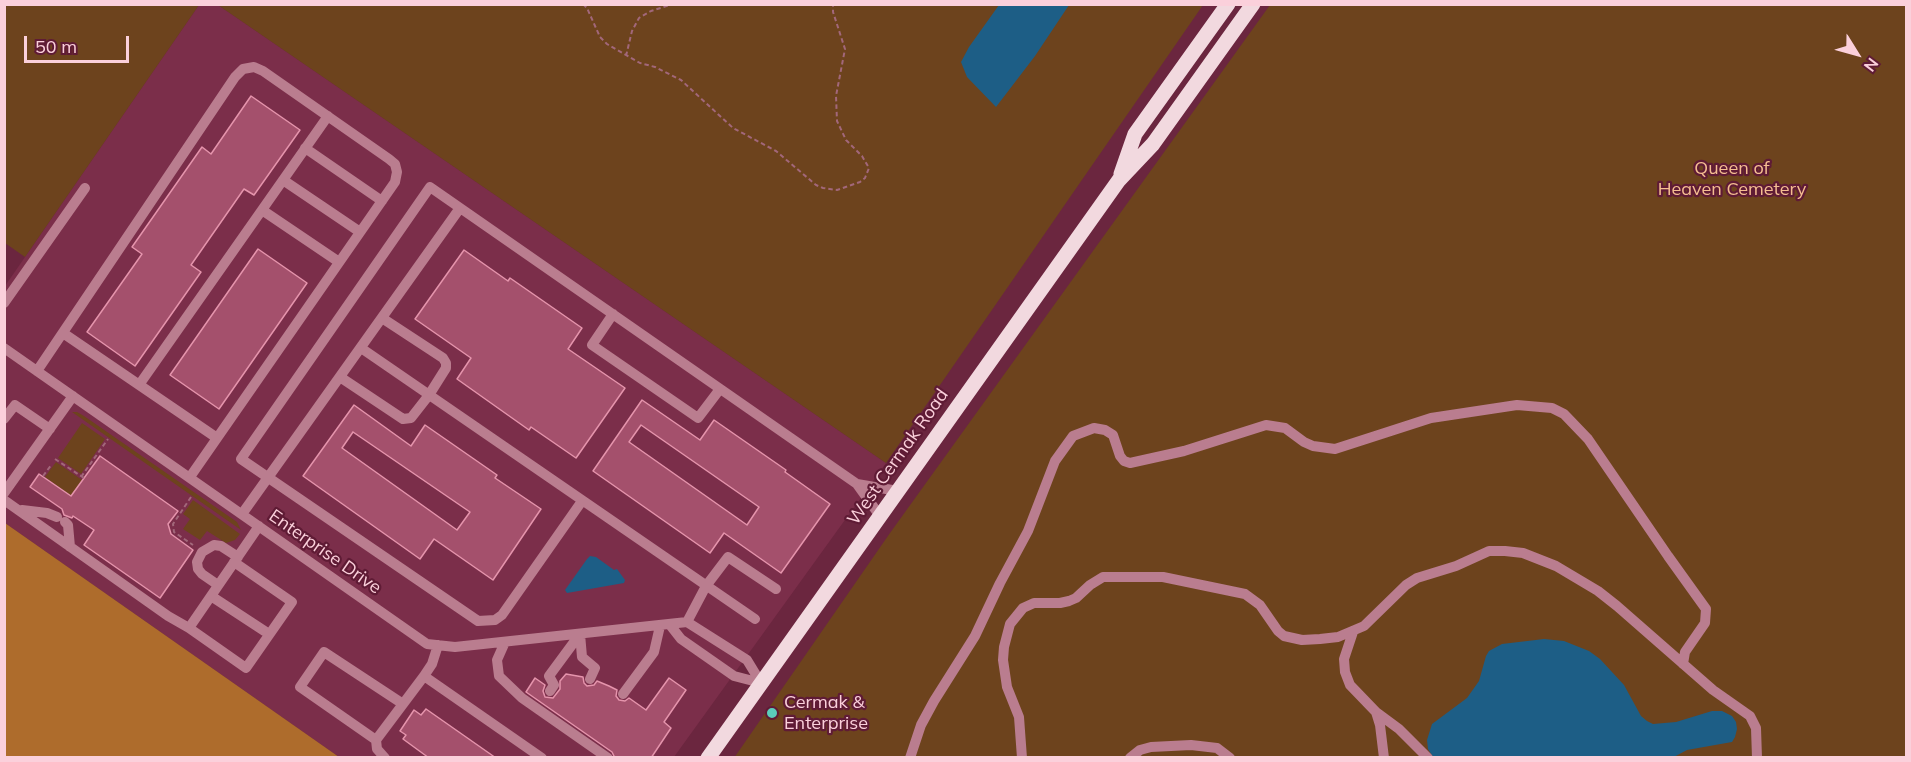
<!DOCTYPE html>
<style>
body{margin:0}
#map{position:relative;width:1911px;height:762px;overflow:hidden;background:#6b263f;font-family:Mulish,sans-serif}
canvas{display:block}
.frame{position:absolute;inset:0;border:6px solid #fbd0db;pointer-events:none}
.north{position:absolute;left:1827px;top:24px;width:60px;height:60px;-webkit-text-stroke:4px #5f1b35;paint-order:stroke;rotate:127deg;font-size:16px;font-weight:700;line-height:24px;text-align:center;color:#fbd0db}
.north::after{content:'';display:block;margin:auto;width:21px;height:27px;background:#fbd0db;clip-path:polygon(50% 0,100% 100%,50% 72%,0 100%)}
.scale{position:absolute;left:24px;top:36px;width:105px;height:27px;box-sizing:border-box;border:3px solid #fbd0db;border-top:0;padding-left:8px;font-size:18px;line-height:21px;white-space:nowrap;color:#fbd0db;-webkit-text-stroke:4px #5f1b35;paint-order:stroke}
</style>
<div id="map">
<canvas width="1911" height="762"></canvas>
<div class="frame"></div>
<div class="north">N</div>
<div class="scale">50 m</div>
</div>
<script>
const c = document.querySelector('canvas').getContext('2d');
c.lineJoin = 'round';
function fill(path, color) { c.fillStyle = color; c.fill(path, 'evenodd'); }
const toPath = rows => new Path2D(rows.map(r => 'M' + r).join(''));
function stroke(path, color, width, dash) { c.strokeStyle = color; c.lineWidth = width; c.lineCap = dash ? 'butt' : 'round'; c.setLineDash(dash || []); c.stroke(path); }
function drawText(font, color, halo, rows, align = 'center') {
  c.font = font + ' Mulish,sans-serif'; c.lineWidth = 4.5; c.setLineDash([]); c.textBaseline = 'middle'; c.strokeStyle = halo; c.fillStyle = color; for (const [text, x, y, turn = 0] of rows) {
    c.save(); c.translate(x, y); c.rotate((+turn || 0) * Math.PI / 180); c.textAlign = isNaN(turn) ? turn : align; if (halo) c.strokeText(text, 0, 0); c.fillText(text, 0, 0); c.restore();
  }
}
fill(toPath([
 [199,5,218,5,886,463,674,757,339,757,5,523,5,286]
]), '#7b2e4a');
fill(toPath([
 [5,4,199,5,25,257,5,243],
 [218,5,1203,5,886,463],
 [1270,5,1906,5,1906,757,734,758,890,533],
 [72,412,77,412,84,416,237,522,241,530],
 [82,423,105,439,81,474,58,458],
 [56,462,82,480,71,496,45,477],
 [193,500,240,534,235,540,226,543,207,531,200,540,183,529,190,519,183,514]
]), '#6d431d');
fill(toPath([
 [5,523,339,757,5,757]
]), '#ae6c2c');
fill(toPath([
 [999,5,1069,5,1035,56,996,107,967,77,961,62,969,47],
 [590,556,596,557,614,570,617,569,625,580,624,583,567,593,565,590,587,559],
 [1544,639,1564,641,1589,651,1600,659,1624,685,1641,716,1647,721,1653,724,1676,722,1712,711,1722,711,1732,716,1736,722,1737,729,1735,737,1732,742,1687,750,1672,758,1433,757,1428,749,1427,740,1432,724,1467,698,1479,681,1486,656,1489,651,1502,644]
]), '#1d5e86');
const building = toPath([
 [251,96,300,130,254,195,244,189,191,265,201,272,135,366,87,332,142,254,132,247,202,147,211,154,251,96],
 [258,249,307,283,219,409,170,375,258,249],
 [464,250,508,281,510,278,582,328,568,349,625,388,576,458,531,427,529,430,457,379,471,358,415,319,464,250],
 [642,400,700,440,714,420,786,470,785,472,830,504,781,573,724,533,710,553,593,471,642,400],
 [641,425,759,507,747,525,629,442,641,425],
 [354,405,411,446,425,425,497,475,495,478,541,509,493,580,434,539,420,559,303,476,354,405],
 [353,432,470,512,457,530,342,448,353,432],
 [100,456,178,511,168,524,171,534,193,550,160,598,84,545,94,530,73,516,72,518,64,515,62,509,30,487,39,474,71,496,100,456],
 [566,674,583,677,584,683,587,686,594,685,597,681,609,686,617,690,616,696,619,700,625,701,629,698,646,710,669,678,686,690,664,722,671,728,651,758,615,758,612,752,526,692,535,678,545,685,543,691,545,697,553,698,560,689,560,681,566,674],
 [426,709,496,758,429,758,403,739,406,735,400,731,414,710,421,715,426,709]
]);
fill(building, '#a4506c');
stroke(building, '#e594ac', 1.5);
stroke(toPath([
 [583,4,587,8,600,37,607,44,640,63,655,67,681,80,733,128,776,151,816,185,823,188,837,190,860,182,865,178,869,168,862,156,846,140,837,121,836,96,845,49,833,12,833,4],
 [626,56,632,31,639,18,651,11,673,4],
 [55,459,84,478],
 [43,476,52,464],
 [81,477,108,439],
 [191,497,173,524,174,532,193,545]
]), '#a2677a', 2, [4.5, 3]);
stroke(toPath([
 [305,148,382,201],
 [283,180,360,232],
 [262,210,339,262],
 [4,303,85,188],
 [613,314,592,345,698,418,720,389],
 [63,333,217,438],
 [4,348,427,644,455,647,687,622,747,660,761,683],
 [361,348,755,619],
 [37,371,235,77,243,69,254,67,263,71,389,159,395,164,397,172,395,182,190,477],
 [340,377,403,419,411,418,429,395,446,368,446,363,443,358,382,318],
 [139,385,328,116],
 [4,419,15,405,50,429],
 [857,484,880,516],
 [4,493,73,396],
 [4,500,168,616,189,628,259,526],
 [582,501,502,615,495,620,478,621,241,459,430,187,857,484,898,491],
 [22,510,47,513,57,517],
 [242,514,460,208],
 [65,522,68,525,70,547],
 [218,585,202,574,198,569,197,562,202,552,214,545,221,546,238,557],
 [211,596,269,634],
 [687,622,706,586,728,557,776,589],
 [670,625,681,639,734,676,761,683],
 [189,628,246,668,292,602,234,562],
 [1353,632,1344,659,1345,672,1350,685,1376,712,1399,729,1428,758],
 [580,634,582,657,595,668,590,679],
 [505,642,497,660,499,676,522,698,608,758],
 [424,676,542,758],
 [550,691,554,685,549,676,580,634],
 [623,694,654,652,660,626],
 [1376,712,1380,725,1384,758],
 [376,740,424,676,432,664,438,645],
 [385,758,377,749,376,740,300,687,324,652,403,704],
 [910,758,921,725,934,701,975,636,1000,583,1028,531,1055,461,1073,436,1094,428,1105,430,1113,435,1120,456,1124,461,1130,463,1184,451,1266,425,1285,428,1304,442,1313,446,1335,449,1431,418,1517,405,1552,408,1564,414,1588,439,1668,556,1706,609,1705,623,1685,652,1683,664],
 [1022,758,1019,717,1007,687,1003,660,1004,647,1010,624,1023,608,1034,603,1060,603,1069,601,1076,598,1090,585,1103,577,1163,577,1245,594,1260,605,1278,631,1284,636,1302,640,1320,639,1338,637,1364,626,1406,585,1417,578,1456,566,1489,551,1505,551,1523,553,1556,566,1598,591,1617,606,1713,690,1750,716,1756,728,1757,758],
 [1130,758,1140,750,1151,747,1191,745,1217,748,1230,758]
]), '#ba7d8f', 10);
stroke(toPath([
 [1121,174,1135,134,1228,4],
 [708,758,1119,180,1153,144,1253,4]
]), '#f2d9df', 15);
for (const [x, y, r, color] of [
 [772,713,6,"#5bcebb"]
]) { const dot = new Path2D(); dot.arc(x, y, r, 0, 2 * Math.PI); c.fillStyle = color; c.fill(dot); stroke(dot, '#5f1b35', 2); }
drawText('18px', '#f5be91', '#5f1b35', [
 ["Queen of",1732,169],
 ["Heaven Cemetery",1732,190]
]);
drawText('18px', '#fbd0db', '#5f1b35', [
 ["West Cermak Road",898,457,-55],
 ["Enterprise Drive",325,552,35]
]);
drawText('18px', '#fbd0db', '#5f1b35', [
 ["Cermak &",784,703],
 ["Enterprise",784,724]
], 'left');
</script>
